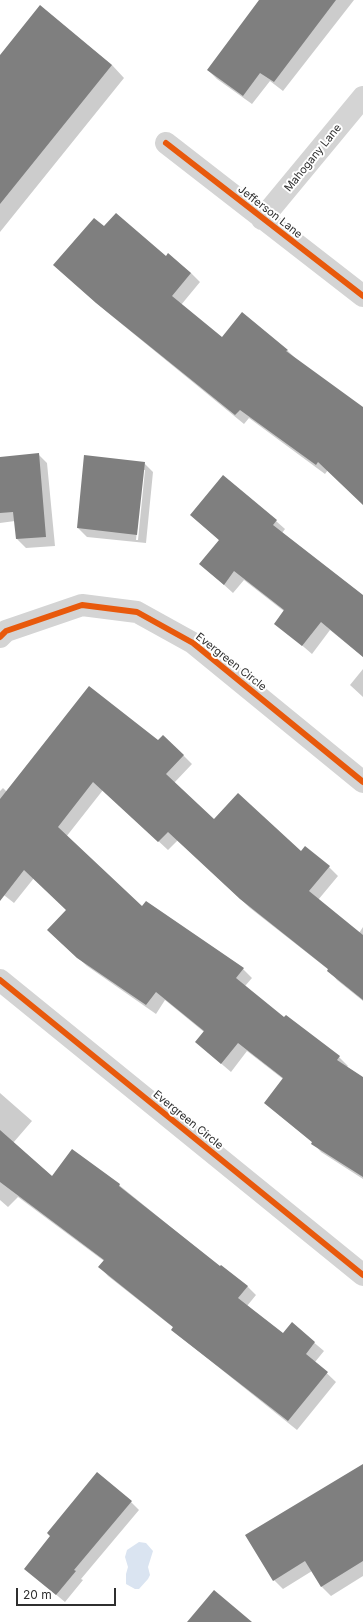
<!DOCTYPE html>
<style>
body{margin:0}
#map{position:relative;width:363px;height:1622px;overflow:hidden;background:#fff;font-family:Inter,sans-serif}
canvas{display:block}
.scale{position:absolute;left:16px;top:1588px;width:100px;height:18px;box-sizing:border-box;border:2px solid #2f2f2f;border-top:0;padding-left:5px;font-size:12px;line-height:14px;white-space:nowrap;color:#2f2f2f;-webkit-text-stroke:3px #fff;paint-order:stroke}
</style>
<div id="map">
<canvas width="363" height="1622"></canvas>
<div class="scale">20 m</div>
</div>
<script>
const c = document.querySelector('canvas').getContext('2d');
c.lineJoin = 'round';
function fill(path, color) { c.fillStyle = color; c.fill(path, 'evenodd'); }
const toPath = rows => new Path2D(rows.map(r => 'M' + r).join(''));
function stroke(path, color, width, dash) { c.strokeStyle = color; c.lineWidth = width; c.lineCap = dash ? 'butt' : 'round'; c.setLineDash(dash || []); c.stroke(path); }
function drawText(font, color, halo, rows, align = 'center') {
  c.font = font + ' Inter,sans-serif'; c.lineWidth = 4; c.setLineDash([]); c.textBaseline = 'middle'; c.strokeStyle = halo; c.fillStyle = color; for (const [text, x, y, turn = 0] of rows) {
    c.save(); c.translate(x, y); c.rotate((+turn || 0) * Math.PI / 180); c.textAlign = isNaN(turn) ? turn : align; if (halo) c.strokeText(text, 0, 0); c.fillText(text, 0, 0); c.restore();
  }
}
fill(toPath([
 [139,1542,146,1543,153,1551,148,1567,150,1575,148,1579,139,1589,135,1589,126,1584,126,1574,128,1567,125,1557,127,1550]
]), '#dae4f1');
fill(toPath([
 [267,0,354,0,283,91,270,81,252,104,217,79,208,70],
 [40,7,112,65,124,78,0,232,0,56],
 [104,228,166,257,168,255,191,273,200,282,181,305,222,338,287,350,296,359,363,409,363,504,328,470,325,474,249,418,244,424,107,312,54,265],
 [38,454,47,463,55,546,26,548,17,539,15,521,0,523,0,458],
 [144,463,153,472,146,543,87,537,78,528],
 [143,470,145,470,138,540,136,540],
 [191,515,276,521,285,529,282,533,363,596,363,657,330,630,312,654,276,623,285,612,244,580,233,593,201,564,220,541],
 [363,669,363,697,350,685],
 [158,742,183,755,192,764,174,783,214,820,301,853,329,867,338,876,318,900,359,933,363,927,363,1001,337,980,329,970,250,908,178,840,168,850,103,790,66,837,142,908,243,969,252,978,245,986,284,1019,339,1057,348,1066,347,1067,363,1078,363,1179,321,1152,313,1143,265,1103,283,1079,247,1051,231,1072,196,1042,204,1032,165,1000,156,1014,87,966,57,939,67,910,34,878,14,903,0,892,0,791,3,788,7,792],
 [0,1093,32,1121,13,1143,53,1177,119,1185,220,1267,247,1286,256,1295,247,1306,283,1335,292,1324,324,1351,315,1362,336,1382,297,1430,182,1338,173,1330,174,1328,108,1276,100,1267,104,1261,18,1197,8,1207,0,1200],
 [363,1465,363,1576,331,1596,322,1587,312,1571,283,1589,274,1580,246,1535],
 [131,1502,139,1510,81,1579,83,1580,65,1602,25,1569]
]), '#0003');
fill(toPath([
 [259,0,336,0,274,82,260,73,243,96,207,70],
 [40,5,112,65,0,204,0,55],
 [116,213,166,256,168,253,191,273,172,296,222,337,242,312,288,350,286,351,363,407,363,505,318,462,316,465,240,410,235,415,96,303,53,265,94,218,104,226],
 [39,453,46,537,16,539,13,512,0,513,0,457],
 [84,455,145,462,137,535,77,528],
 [223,475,277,520,273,525,363,595,363,657,321,622,302,646,274,624,284,610,234,571,224,585,199,564,219,540,190,515],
 [89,686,158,740,163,735,184,755,166,774,214,819,238,793,301,851,305,846,330,866,309,891,363,935,363,1000,327,971,328,969,240,899,168,832,158,842,93,782,58,827,142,906,146,901,244,968,236,978,284,1017,286,1015,340,1056,337,1060,363,1077,363,1177,311,1144,312,1142,264,1103,283,1078,238,1043,221,1064,195,1042,204,1031,156,992,146,1005,77,958,47,930,66,910,24,870,0,901,0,799],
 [0,1130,52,1176,72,1149,120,1184,119,1186,220,1266,221,1265,248,1286,238,1298,283,1333,292,1322,315,1342,306,1354,328,1372,288,1421,171,1330,173,1327,98,1267,104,1260,0,1182],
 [363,1464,363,1561,321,1587,305,1561,273,1581,245,1535],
 [97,1472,132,1501,74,1570,76,1571,56,1595,24,1569,50,1536,47,1533],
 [214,1590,252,1622,187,1622]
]), '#7f7f7f');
stroke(toPath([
 [166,143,363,296],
 [262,219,363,97],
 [0,637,6,631,82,605,137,612,193,643,363,782],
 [0,980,363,1275]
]), '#d4d4d4', 22);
stroke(toPath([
 [166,143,363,296],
 [0,637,6,631,82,605,137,612,193,643,363,782],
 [0,980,363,1275]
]), '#e8590c', 6);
drawText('11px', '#2f2f2f', '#fff', [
 ["Mahogany Lane",313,158,-51],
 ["Jefferson Lane",270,212,38],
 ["Evergreen Circle",231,662,38],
 ["Evergreen Circle",188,1120,39]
]);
</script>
